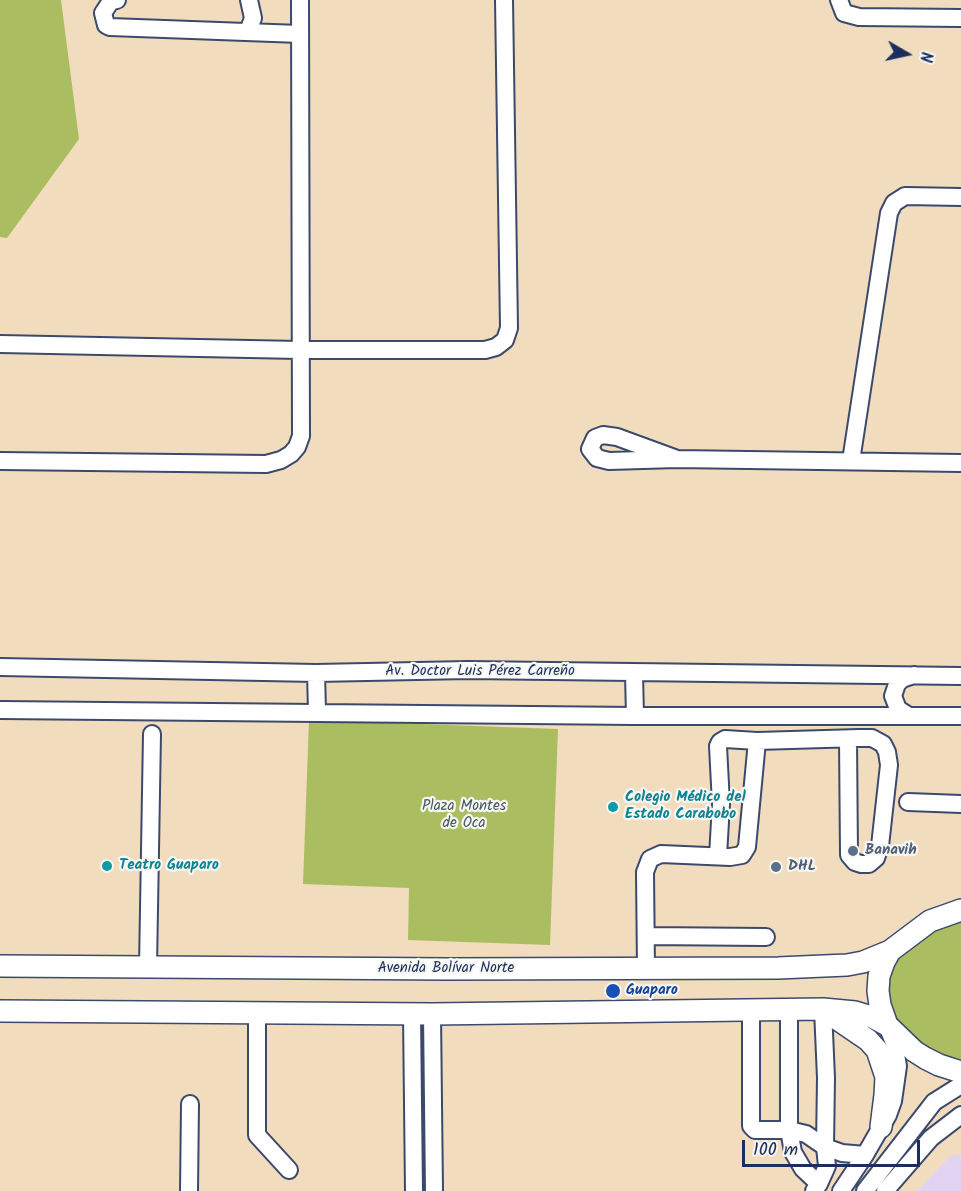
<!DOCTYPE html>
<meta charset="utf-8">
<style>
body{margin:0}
#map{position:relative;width:961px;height:1191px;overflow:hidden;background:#f2dcbe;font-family:Kalam,sans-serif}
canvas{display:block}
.north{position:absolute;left:877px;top:24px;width:60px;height:60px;-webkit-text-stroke:4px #f6f6f2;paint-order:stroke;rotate:99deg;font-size:16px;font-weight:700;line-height:24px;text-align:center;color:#1b2f5e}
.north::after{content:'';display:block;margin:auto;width:21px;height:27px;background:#1b2f5e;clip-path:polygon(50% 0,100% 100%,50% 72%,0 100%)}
.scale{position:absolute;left:742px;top:1140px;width:178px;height:27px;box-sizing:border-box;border:3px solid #1b2f5e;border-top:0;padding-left:8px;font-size:18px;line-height:21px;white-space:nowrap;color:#1b2f5e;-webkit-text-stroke:4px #f6f6f2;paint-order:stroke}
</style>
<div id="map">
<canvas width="961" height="1191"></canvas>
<div class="north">N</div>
<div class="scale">100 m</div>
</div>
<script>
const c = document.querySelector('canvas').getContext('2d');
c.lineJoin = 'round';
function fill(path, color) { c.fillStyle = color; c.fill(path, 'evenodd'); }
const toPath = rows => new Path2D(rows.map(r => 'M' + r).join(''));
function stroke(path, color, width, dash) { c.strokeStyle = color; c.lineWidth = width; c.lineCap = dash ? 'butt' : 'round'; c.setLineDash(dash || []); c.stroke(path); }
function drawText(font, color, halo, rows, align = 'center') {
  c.font = font + ' Kalam,sans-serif'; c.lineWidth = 4.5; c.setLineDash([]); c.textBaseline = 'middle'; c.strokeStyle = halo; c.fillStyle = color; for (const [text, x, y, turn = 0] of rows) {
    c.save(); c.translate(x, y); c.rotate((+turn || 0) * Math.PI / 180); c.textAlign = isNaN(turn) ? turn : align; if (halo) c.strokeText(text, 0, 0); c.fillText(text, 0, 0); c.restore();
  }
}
fill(toPath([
 [961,1154,961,1191,917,1191,950,1156]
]), '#e3d3f2');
fill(toPath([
 [0,0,61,0,79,139,7,238,0,237],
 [309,720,558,729,550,945,408,940,409,888,303,884],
 [961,920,961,1064,923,1046,895,1018,888,988,890,973,898,958,939,927]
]), '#abbd61');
const minor = toPath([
 [117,0,111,1,103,13,106,25,110,27,300,34],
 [839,0,844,13,859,17,961,18],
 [248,32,253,18,249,0],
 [0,344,299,350,485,350,496,347,505,340,509,328,504,0],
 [677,459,617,437,603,435,595,438,590,449,597,458,609,461,677,459,961,463],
 [0,461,266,464,281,460,291,454,297,447,301,436,300,0],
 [851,461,889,213,894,203,905,196,961,197],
 [0,667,316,673,468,670,961,676],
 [316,673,317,711],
 [634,674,635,716],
 [0,710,635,716,961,716],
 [909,716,898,709,893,696,897,684,902,679,914,675],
 [908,802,961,804],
 [718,856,721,804,718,746,720,742,725,739,757,741],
 [647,936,766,937],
 [148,967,152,734],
 [646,969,645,872,650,859,661,854,730,857,742,855,747,847,757,741,859,738,872,738,883,744,887,752,889,765,880,846,876,858,869,864,861,864,855,862,849,855,848,739],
 [751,1010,751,1126,755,1130,789,1130,806,1134,825,1147,842,1153,865,1155],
 [789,1010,789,1130,793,1152,803,1169,819,1184,814,1191],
 [257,1014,257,1135,289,1170],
 [412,1014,414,1191],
 [432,1014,434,1191],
 [819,1184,827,1166,825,1147,826,1078,823,1009],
 [189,1191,190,1104],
 [841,1191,865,1155,888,1115,893,1101,898,1066,894,1043,888,1028],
 [865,1191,934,1102,961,1085],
 [885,1191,931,1138,961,1115]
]);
const major = toPath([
 [961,910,930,921,890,951,884,962,879,976,878,991,880,1005,887,1025,914,1051,925,1058,939,1065,961,1072],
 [0,966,448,969,778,968,847,965,863,962,890,951],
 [824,1010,868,1040,877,1050,886,1077,885,1095,881,1127],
 [0,1011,432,1014,823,1009,855,1012,872,1017,887,1025]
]);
stroke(minor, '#3b496c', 20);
stroke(major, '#3b496c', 24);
stroke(minor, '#fff', 16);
stroke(major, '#fff', 21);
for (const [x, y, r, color] of [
 [613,807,6,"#0f9aa8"],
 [853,851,6,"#5c6f8a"],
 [107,866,6,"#0f9aa8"],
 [776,867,6,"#5c6f8a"],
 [613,991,8,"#1a4fb4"]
]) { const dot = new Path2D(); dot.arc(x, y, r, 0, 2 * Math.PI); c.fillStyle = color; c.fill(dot); stroke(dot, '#f6f6f2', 2); }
drawText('15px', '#1b2f5e', '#f6f6f2', [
 ["Av. Doctor Luis Pérez Carreño",480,672],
 ["Avenida Bolívar Norte",446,969]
]);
drawText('bold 15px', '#0d838f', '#f6f6f2', [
 ["Colegio Médico del",625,798],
 ["Estado Carabobo",625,815],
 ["Teatro Guaparo",119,866]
], 'left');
drawText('15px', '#465a5f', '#f6f6f2', [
 ["Plaza Montes",464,807],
 ["de Oca",464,824]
]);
drawText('bold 15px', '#4e5e75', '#f6f6f2', [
 ["Banavih",865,851],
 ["DHL",788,867]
], 'left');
drawText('bold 15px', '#164399', '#f6f6f2', [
 ["Guaparo",626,991]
], 'left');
</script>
